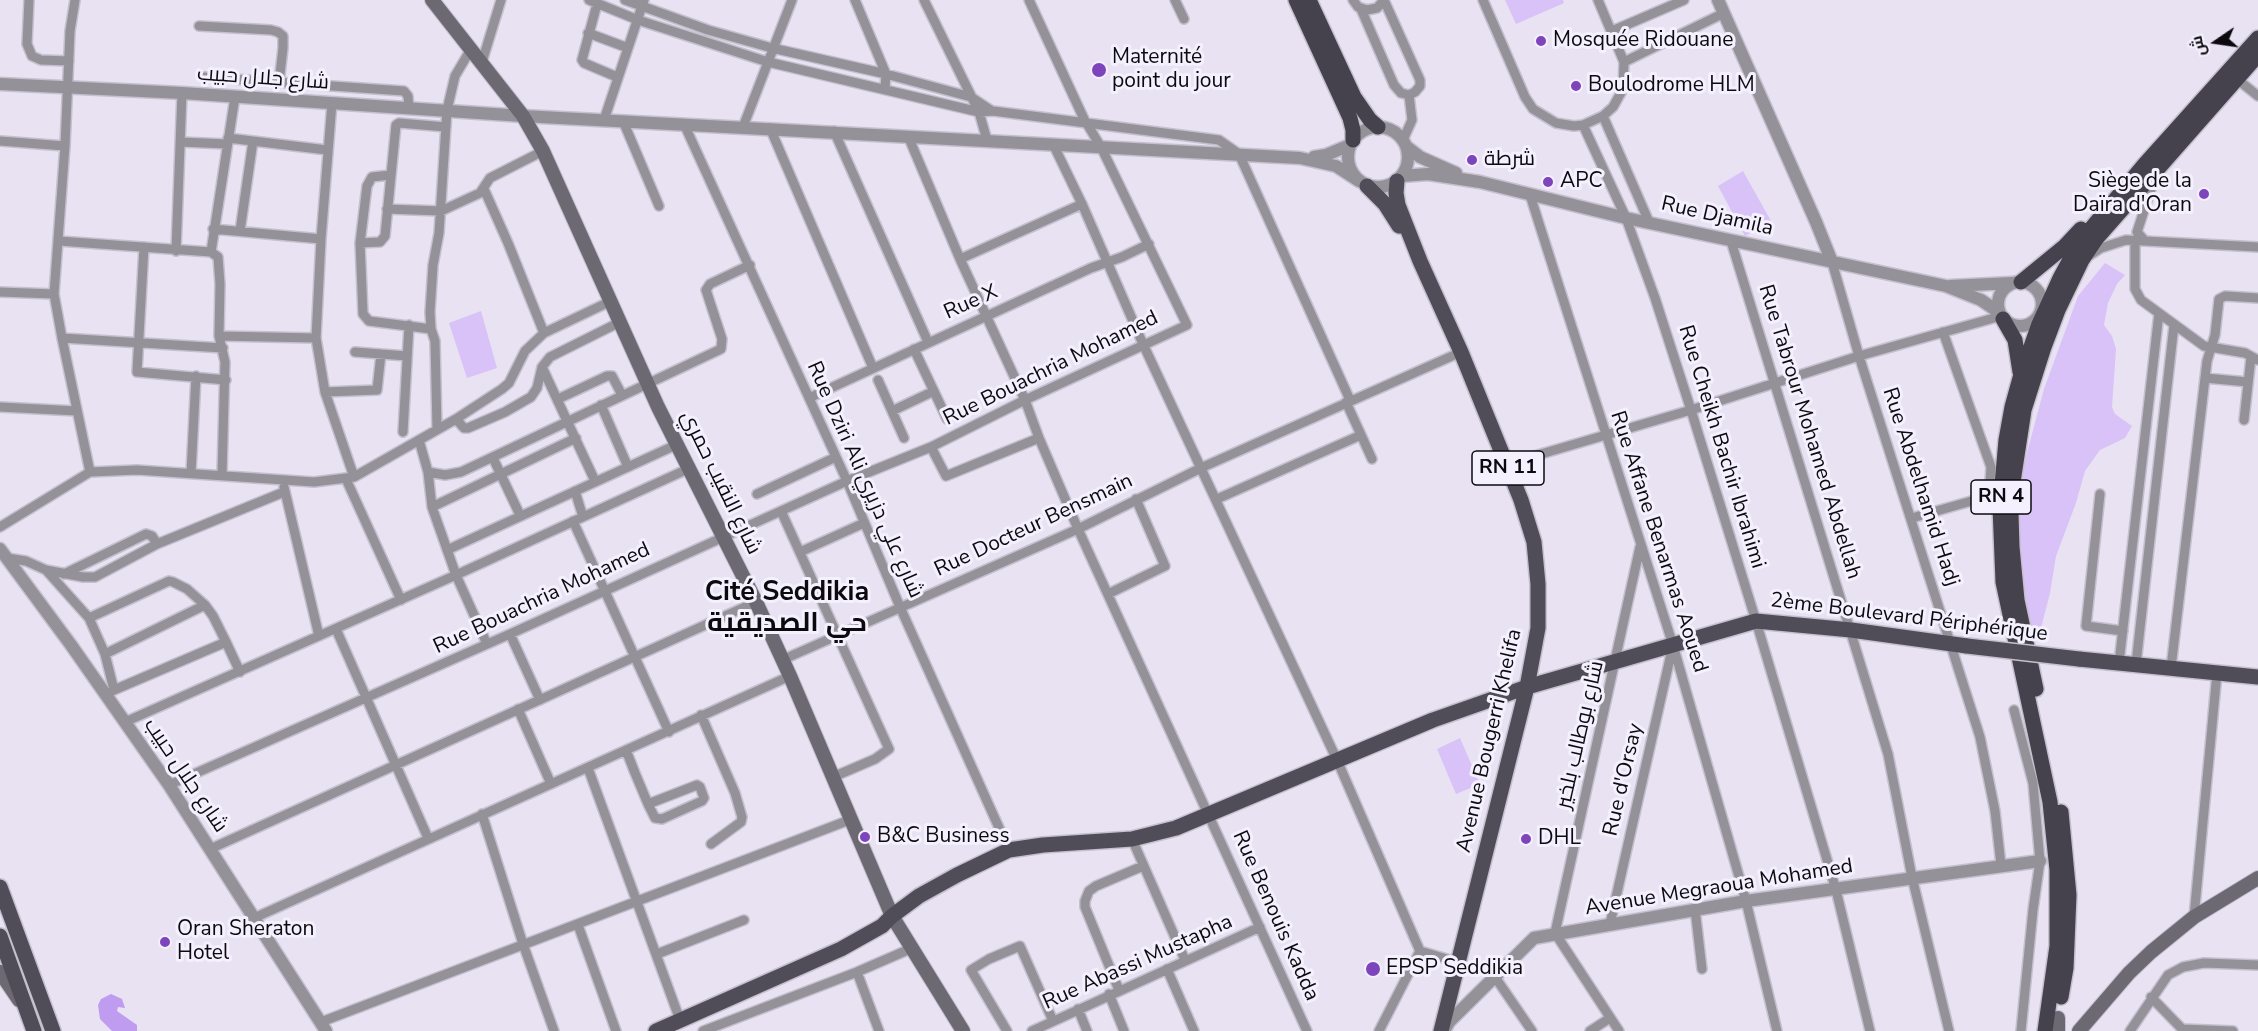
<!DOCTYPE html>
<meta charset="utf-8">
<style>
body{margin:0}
#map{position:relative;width:2258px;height:1031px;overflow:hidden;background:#e8e2f2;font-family:"Nunito Sans",Cairo,sans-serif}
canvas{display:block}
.north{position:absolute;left:2186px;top:12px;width:60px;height:60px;-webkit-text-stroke:4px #f5f0fd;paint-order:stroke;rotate:257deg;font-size:16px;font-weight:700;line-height:24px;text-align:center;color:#0c0a0f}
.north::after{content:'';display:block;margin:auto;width:21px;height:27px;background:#0c0a0f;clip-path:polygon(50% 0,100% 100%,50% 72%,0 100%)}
</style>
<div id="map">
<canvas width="2258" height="1031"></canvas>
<div class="north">ش</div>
</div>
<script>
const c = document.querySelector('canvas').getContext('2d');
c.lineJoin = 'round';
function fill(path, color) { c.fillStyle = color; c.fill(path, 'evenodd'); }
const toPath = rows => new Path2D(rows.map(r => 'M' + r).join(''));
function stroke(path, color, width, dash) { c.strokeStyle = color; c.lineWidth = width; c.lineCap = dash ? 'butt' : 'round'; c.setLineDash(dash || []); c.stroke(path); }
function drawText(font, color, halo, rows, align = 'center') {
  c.font = font + ' "Nunito Sans",Cairo,sans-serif'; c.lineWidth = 6; c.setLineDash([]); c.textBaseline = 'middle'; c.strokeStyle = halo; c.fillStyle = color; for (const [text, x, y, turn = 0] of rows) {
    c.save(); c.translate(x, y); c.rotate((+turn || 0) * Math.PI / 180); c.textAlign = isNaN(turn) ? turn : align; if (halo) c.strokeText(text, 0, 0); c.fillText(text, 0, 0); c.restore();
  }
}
fill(toPath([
 [1505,0,1563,0,1564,3,1516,24],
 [1743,171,1771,221,1745,236,1718,186],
 [2105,263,2125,275,2117,284,2108,303,2104,325,2112,336,2116,349,2112,407,2115,414,2132,426,2125,438,2100,450,2085,471,2076,503,2056,556,2050,593,2041,628,2027,625,2020,572,2016,522,2024,464,2044,389,2078,296],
 [481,311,497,368,467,378,449,323],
 [1460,738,1480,784,1456,794,1437,749]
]), '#d8c2f8');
fill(toPath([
 [111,994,122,999,125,1008,118,1007,117,1011,137,1025,137,1031,112,1031,100,1019,98,1005,101,999]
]), '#bf9cf0');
const minor = toPath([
 [29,0,27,44,32,56,41,60,69,61],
 [75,0,70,31,65,146,54,294,62,338,90,472],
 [589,0,638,20,768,62,979,112,993,111,1219,140,1239,154,1350,400],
 [625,0,708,30,772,48,886,74,971,97,992,111],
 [855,0,886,74,885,88],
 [924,0,979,112,987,140],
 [1175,0,1184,19],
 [1353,0,1358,7,1367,10,1377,8,1384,0],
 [1483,0,1525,97,1533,109,1556,123,1574,126,1583,125,1603,116,1613,107,1623,89,1624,62,1598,0],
 [597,4,582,60,584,63,617,77],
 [1361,9,1394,85,1401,93,1409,95,1415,92,1420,86,1420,80,1384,0],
 [199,26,271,30,278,32,283,36,283,48,279,83],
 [1612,31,1684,0],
 [588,33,628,48],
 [482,62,501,0],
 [1624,62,1724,13],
 [204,77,404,91,408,96,409,108],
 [2237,79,2258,96],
 [332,103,321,239,316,338,325,392,354,477],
 [1603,116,1649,222],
 [604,120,644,0],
 [623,121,659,206],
 [684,124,847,481,900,607,1009,850],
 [1583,125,1626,218,1655,298,1691,410,1756,621,1836,890,1870,1031],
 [743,127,792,0],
 [770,128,873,368],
 [834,131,928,342],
 [908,136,960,259,1025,400,1039,438,1078,529,1307,1031],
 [228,138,327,150],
 [1403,140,1412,120,1409,95],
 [0,141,65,146],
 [181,142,227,144],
 [1053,144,1082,204,1143,344,1337,760,1420,951],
 [390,175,372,177,367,186,360,243,363,314,369,321,431,329],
 [484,189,508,243,544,333],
 [1530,195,1673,645,1746,901,1777,1031],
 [387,209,441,211,480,193,490,178,543,151],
 [213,229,321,239],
 [240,231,253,141],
 [2135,240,2135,289,2141,300,2204,346,2245,353,2258,360],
 [59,241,211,252,218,257,220,284,219,336,225,362,222,475],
 [1731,241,1888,754,1912,877,1949,1031],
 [2145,241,2137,232,2155,177],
 [360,243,380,242,385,236,396,125,399,123,446,127],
 [144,247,137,372,226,380],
 [176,251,182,93],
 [211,252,235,97],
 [2087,257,2101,248,2126,240,2258,247],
 [960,259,1082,204],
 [1832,262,1859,356,1980,737,1995,811,2001,865],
 [0,292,54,294],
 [219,336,316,338],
 [62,338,223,348],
 [914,349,947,419],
 [355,352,407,356],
 [542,367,595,481],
 [2205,378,2248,382],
 [878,380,904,438],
 [325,392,377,390,381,354],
 [809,398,1091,268,1122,257,1149,244],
 [558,399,607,376,612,376,622,395],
 [1346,402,1372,459],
 [601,405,628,467],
 [0,407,77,411],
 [892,411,934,391],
 [456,419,464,428,468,428,505,412,531,397,537,388,542,367,550,357,620,322],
 [2244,420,2251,357],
 [437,429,435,341,431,329,430,312,433,265,439,233,447,110,455,76,471,49],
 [403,432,409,325],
 [419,440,428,472,432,507,456,575,487,644],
 [931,447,946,476,1039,438],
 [493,458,520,515],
 [1507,464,1691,410,1859,356,2001,316],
 [428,472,445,475,461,472,721,349,722,339,706,290,710,284,750,265],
 [191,473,196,376],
 [346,479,401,600],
 [284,487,319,636],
 [575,491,583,517],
 [757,494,836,457],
 [2100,494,2086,626,2123,631],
 [1217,499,1361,435],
 [432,507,576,438],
 [781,511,889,749,875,759,833,777],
 [1912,518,1989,496,1991,467,1943,332],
 [573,521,669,732],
 [0,527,90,472,137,470,314,482,354,477,456,419,502,389,509,383,525,351,544,333,611,301],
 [447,550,678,444],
 [800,552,864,523],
 [7,558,26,561,46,570,89,618,105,654,114,690,106,695],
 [46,570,83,577,95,577,157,544,284,492],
 [64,574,146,534,152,536,157,544],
 [1108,594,1165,566,1136,499],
 [89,618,169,581,173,582,187,589,205,605,213,616,226,642],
 [336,629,428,838],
 [510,634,540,700],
 [105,654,205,605],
 [782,660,1078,529,1203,467,1461,352],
 [2119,663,2159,313],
 [2136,664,2174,325],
 [2171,668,2207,361,2215,335,2219,299,2225,296,2258,298],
 [114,690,226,642,240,672],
 [518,709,551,784],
 [2014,710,2033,783,2040,861,2033,910,2021,1031],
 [701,715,735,793,742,817,741,822,711,844],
 [125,722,456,575,690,468],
 [626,750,635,773,648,804,655,818,662,819,702,801,704,798,700,787,697,785,648,804],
 [588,768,680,1020],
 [169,785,510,634,847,481,931,447,1025,400,1187,325,1101,147,1084,119,1029,0],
 [482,814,523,944,554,1031],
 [1132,839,1185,960],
 [210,849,756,602],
 [1695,909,1702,969],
 [2194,917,2217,673],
 [254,918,790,676],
 [1610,924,1673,645],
 [578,925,616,1031],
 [1420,951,1457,962],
 [657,954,744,920],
 [1167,969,1194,1031],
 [857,972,879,1031],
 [1495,977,1532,1031],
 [1119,990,1085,907,1085,901,1089,891,1096,886,1143,866],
 [1109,994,1124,1031],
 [2151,997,2184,1031],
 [1078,1009,1087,1031],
 [321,1022,852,819],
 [703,1031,857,972,910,949],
 [1007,1031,971,970,989,959,1020,946,1053,1021],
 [1032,1031,1260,927],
 [1379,1031,1420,951],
 [1590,1031,1610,1018],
 [1619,1031,1555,933,1640,547],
 [2130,1031,2168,975,2183,967,2204,963,2258,965],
 [2182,1031,2182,1029,2233,1031]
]);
const tertiary = toPath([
 [1718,0,1816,222,1832,262],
 [0,84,182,93,523,116,1300,158,1336,166,1359,181],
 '1348 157a30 30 0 1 1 60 0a30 30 0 1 1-60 0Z',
 [1407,147,1420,157,1456,173],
 [1314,157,1326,155,1350,145],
 [1402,176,1428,174,1480,182,1626,218,1946,286,1981,300,2000,313],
 '1998 304a22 22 0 1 1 44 0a22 22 0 1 1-44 0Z',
 [1950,286,2012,283],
 [0,549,71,645,169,785,326,1031],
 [1444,1031,1449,1022,1534,938,1746,901,2040,861]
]);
const secondary = toPath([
 [432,0,523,116,543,151,658,407,756,602,790,676,892,916,963,1031],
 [0,972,19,1000],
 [2058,1018,2058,1031],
 [2079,1031,2129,973,2151,952,2194,917,2258,878]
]);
const primary = toPath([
 [1397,181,1396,193,1398,205,1420,261,1461,352,1521,500,1534,542,1538,584,1538,628,1527,687,1441,1031],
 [1367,186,1385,204,1399,226],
 [2079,659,2258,677],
 [0,887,53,1031],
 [0,936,34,1031],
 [656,1031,841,949,882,926,892,916,919,896,957,875,1009,850,1043,845,1132,839,1176,828,1433,720,1527,687,1756,621,1851,630,1967,646]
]);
const trunk = toPath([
 [1296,0,1350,118,1353,130,1353,140],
 [1309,0,1354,97,1370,120,1378,127],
 [2021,282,2065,246,2081,229],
 [2003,319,2015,340,2020,372],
 [2036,689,2017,600,2012,547,2011,514,2013,482,2024,410,2044,347,2058,310,2082,260,2096,239,2258,55],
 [2061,997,2066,968,2069,895,2061,812],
 [2045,1031,2057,946,2057,870,2050,802,2003,582,2000,507,2006,440,2012,407,2020,378,2039,324,2060,278,2073,254,2089,231,2144,165,2258,38]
]);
stroke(minor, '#c5bfce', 12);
stroke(tertiary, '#c5bfce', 15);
stroke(secondary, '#c5bfce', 16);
stroke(primary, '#c5bfce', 18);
stroke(trunk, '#c5bfce', 18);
stroke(minor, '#949198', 9);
stroke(tertiary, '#949198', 12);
stroke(secondary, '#6d6973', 14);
stroke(primary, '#514d58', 15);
stroke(trunk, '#46424d', 15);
const primaryBridge = toPath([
 [1967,646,2079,659]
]);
stroke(primaryBridge, '#c5bfce', 18, []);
stroke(primaryBridge, '#514d58', 15);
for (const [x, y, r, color] of [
 [1541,41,6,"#7e44bb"],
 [1099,70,8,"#7e44bb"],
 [1576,86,6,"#7e44bb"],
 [1472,160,6,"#7e44bb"],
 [1548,182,6,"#7e44bb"],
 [2204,194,6,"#7e44bb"],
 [865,837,6,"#7e44bb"],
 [1526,839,6,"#7e44bb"],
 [165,942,6,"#7e44bb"],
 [1373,969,8,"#7e44bb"]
]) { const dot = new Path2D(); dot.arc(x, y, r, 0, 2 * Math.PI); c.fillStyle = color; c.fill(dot); stroke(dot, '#f5f0fd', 2); }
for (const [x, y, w] of [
 [1508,468,72],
 [2001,497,60]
]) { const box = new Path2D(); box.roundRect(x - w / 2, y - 17, w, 34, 4.5); c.fillStyle = '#f5f0fd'; c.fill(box); stroke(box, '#0c0a0f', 1.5); }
drawText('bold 20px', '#0c0a0f', null, [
 ["RN 11",1508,468],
 ["RN 4",2001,497]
]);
drawText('21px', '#0c0a0f', '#f5f0fd', [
 ["Mosquée Ridouane",1553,41],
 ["Maternité",1112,58],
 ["point du jour",1112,82],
 ["Boulodrome HLM",1588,86],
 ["شرطة",1484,160],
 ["APC",1560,182],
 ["Siège de la",2192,182,"right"],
 ["Daïra d'Oran",2192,206,"right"],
 ["B&C Business",877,837],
 ["DHL",1538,839],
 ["Oran Sheraton",177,930],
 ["Hotel",177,954],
 ["EPSP Seddikia",1386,969]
], 'left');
drawText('21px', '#0c0a0f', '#f5f0fd', [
 ["شارع جلال حبيب",263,79,4],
 ["Rue Djamila",1717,217,13],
 ["Rue X",971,303,-24],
 ["Rue Bouachria Mohamed",1051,369,-26],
 ["Rue Tabrour Mohamed Abdellah",1809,432,73],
 ["Rue Cheikh Bachir Ibrahimi",1721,447,73],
 ["Rue Dziri Ali شارع علي دزيري",864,480,66],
 ["شارع النقيب حمري",720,483,64],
 ["Rue Abdelhamid Hadj",1920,487,72],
 ["Rue Docteur Bensmain",1034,526,-25],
 ["Rue Affane Benarmas Aoued",1658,542,72],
 ["Rue Bouachria Mohamed",542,599,-25],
 ["2ème Boulevard Périphérique",1909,618,7],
 ["شارع بوطالب بلخير",1581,735,-77],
 ["Avenue Bougerri Khelifa",1490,741,-77],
 ["شارع جلال حبيب",185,776,56],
 ["Rue d'Orsay",1624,780,-77],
 ["Avenue Megraoua Mohamed",1719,888,-9],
 ["Rue Benouis Kadda",1275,916,66],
 ["Rue Abassi Mustapha",1138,963,-24]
]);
drawText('bold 27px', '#0c0a0f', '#f5f0fd', [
 ["Cité Seddikia",787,593],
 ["حي الصديقية",787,624]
]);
</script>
